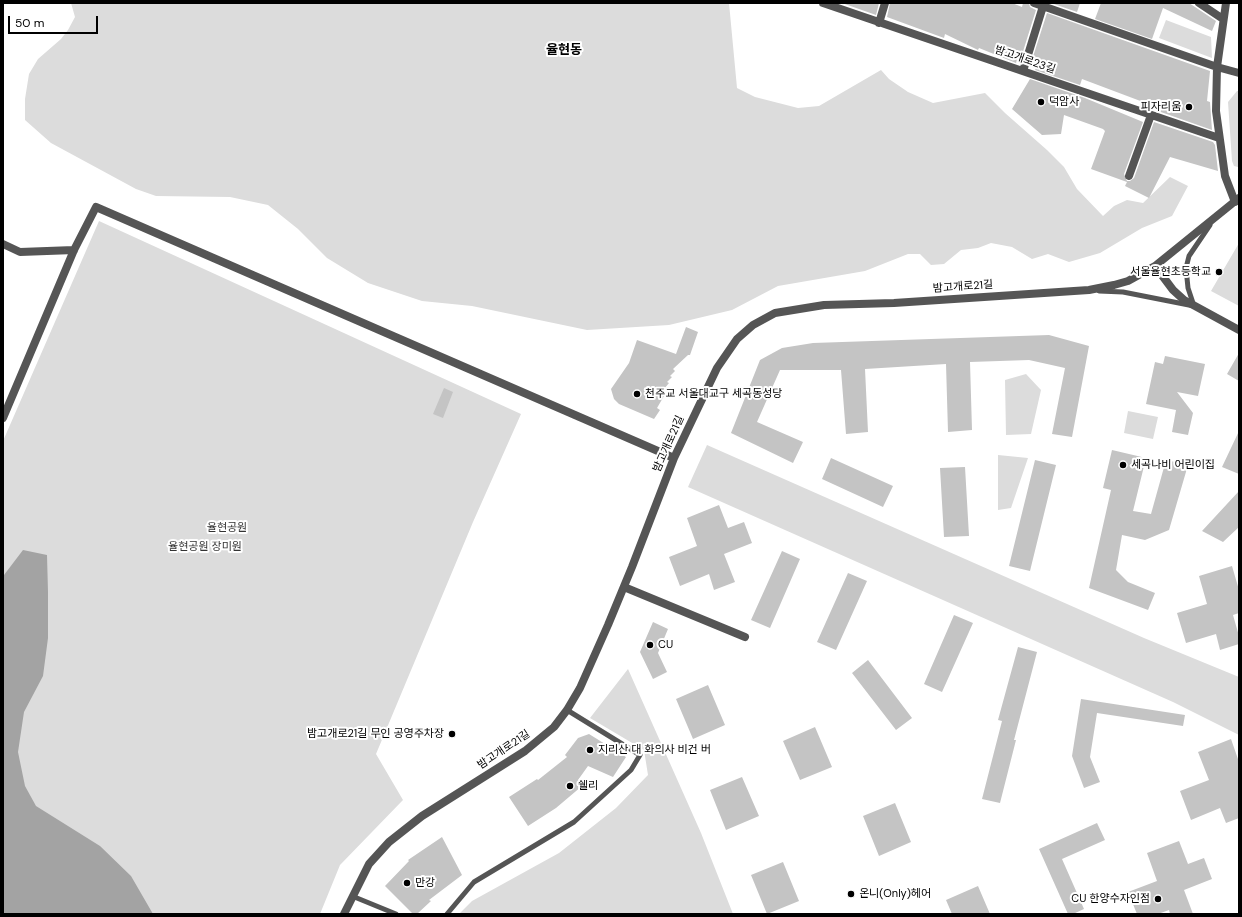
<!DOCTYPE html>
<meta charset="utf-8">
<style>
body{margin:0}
#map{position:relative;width:1242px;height:917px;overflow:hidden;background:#fff;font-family:"DM Sans",sans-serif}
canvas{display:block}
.frame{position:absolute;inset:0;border:4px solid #000;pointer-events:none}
.scale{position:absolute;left:8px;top:16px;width:90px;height:18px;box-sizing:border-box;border:2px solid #000;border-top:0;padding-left:5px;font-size:12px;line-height:14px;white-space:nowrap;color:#000;-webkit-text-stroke:3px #fff;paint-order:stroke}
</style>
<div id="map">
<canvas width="1242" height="917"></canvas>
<div class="frame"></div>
<div class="scale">50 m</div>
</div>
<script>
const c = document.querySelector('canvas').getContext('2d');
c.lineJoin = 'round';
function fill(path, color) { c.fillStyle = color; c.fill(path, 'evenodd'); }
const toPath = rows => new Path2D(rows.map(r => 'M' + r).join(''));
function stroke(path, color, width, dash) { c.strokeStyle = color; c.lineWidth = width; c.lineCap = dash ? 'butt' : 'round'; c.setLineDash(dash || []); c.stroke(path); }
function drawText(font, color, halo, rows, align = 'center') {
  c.font = font + ' "DM Sans","Noto Sans KR",sans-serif'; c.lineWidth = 4; c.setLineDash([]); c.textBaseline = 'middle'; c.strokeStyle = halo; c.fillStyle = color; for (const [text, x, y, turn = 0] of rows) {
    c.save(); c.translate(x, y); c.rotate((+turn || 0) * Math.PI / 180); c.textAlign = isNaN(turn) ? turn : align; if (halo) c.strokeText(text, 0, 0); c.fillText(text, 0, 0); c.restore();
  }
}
fill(toPath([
 [71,3,729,3,737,88,755,97,798,108,819,106,881,70,889,79,908,92,933,103,985,93,1005,113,1047,150,1064,167,1077,189,1103,216,1114,206,1127,200,1143,203,1170,177,1188,186,1172,216,1142,228,1100,253,1069,262,1048,254,1032,259,1012,247,991,243,978,248,961,250,944,264,931,265,920,254,908,254,865,271,778,286,732,310,669,325,587,330,472,306,422,301,368,283,327,258,298,229,268,205,230,197,156,196,136,189,51,143,25,120,25,99,29,74,38,59,61,39,68,30,75,17],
 [1166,20,1211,37,1212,58,1159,38],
 [1237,91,1239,91,1238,167,1234,166,1232,161,1228,102],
 [99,221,521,414,473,522,376,754,403,800,340,865,320,914,3,914,3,441],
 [1239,243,1239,306,1211,291],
 [1026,374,1041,390,1031,434,1006,435,1005,380],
 [1128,411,1158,417,1153,439,1124,433],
 [707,445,1144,638,1239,677,1239,735,1173,702,688,487],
 [998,455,1028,458,1011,508,998,510],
 [628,669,701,833,733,914,459,914,472,901,559,853,616,808,648,775,644,750,590,718]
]), '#dcdcdc');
fill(toPath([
 [23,550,47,555,48,592,48,638,43,676,24,712,18,752,25,786,36,806,100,846,131,876,153,914,3,914,3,582,4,575]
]), '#a3a3a3');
fill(toPath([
 [842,3,879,3,876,15],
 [890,3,1012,3,1022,7,1023,3,1029,3,1030,7,1036,10,1020,61,1017,60,1016,63,979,48,978,50,945,34,944,38,887,17],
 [1051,3,1080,3,1077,12],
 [1101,3,1189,3,1216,21,1212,31,1163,8,1152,39,1095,19],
 [1047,13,1210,71,1207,101,1210,102,1212,130,1158,111,1159,108,1082,79,1080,85,1035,70,1036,68,1030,66],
 [1030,79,1085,98,1143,122,1124,174,1127,181,1130,181,1134,178,1154,122,1213,142,1215,145,1218,171,1170,157,1149,198,1125,186,1127,182,1091,169,1105,131,1103,129,1064,115,1061,134,1042,135,1012,109],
 [686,327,698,332,690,355,688,355,673,369,675,371,670,376,672,377,667,382,669,383,664,389,666,389,662,395,664,396,657,408,660,410,654,419,619,404,614,399,611,389,629,363,637,340,676,354],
 [1049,335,1089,346,1072,437,1052,434,1065,368,1029,360,970,362,972,430,948,432,946,364,865,369,868,432,846,434,841,370,780,370,757,422,803,442,793,463,731,433,760,360,782,348,813,343],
 [1239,353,1239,381,1227,374],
 [1165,356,1205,364,1198,396,1177,392,1193,413,1188,435,1172,432,1176,410,1146,404,1155,362,1163,364],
 [444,388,453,392,443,418,433,414],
 [1239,431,1239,474,1222,467],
 [1112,450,1146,458,1133,511,1151,514,1166,460,1188,465,1169,530,1145,540,1122,535,1116,570,1128,582,1155,593,1148,610,1089,588,1111,490,1103,488],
 [831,458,893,486,883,507,822,479],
 [1035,460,1056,465,1030,571,1009,566],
 [965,467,969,536,944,537,940,468],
 [1239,491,1239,527,1223,542,1202,531],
 [719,505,728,528,744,522,752,543,724,554,735,582,714,590,709,574,680,586,669,557,697,546,687,518],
 [782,551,800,559,770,628,751,620],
 [1232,566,1239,590,1239,613,1233,615,1239,636,1239,644,1220,650,1216,634,1186,643,1177,613,1207,604,1199,576],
 [848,573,867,581,836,650,817,642],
 [954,615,973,623,942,692,924,684],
 [653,622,668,629,658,653,667,672,653,679,640,652],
 [1018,647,1037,652,1014,740,1016,740,1000,803,982,799,1002,721,998,720],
 [868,660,912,718,896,730,852,673],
 [708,685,725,725,693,739,676,699],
 [1081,699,1185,715,1183,726,1097,713,1090,757,1100,782,1084,788,1072,756],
 [815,727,832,767,800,780,783,741],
 [589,734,626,757,613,777,588,766,578,780,582,786,556,808,528,826,509,797,537,779,538,780,567,757,565,755,578,738],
 [1231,739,1239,762,1239,818,1226,823,1220,808,1191,820,1180,791,1209,780,1198,752],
 [742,777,759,816,726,830,710,790],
 [895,803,911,842,879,856,863,816],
 [1097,823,1105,840,1062,859,1084,909,1073,914,1068,914,1039,849],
 [442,837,462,875,429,900,431,901,417,914,413,914,385,886,409,861,408,860],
 [1179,841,1188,864,1204,858,1212,879,1184,890,1193,914,1170,914,1169,910,1158,914,1137,914,1128,892,1157,881,1147,853],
 [783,862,799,901,767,914,751,875],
 [978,886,990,914,952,914,946,900]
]), '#c4c4c4');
stroke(toPath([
 [1099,291,1123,292,1194,306,1188,288,1186,268,1189,256,1210,225],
 [352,896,396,914],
 [447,914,474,882,574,822,631,770,640,755,567,710]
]), '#555', 5);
stroke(toPath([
 [823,3,1219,138],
 [1034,3,1217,67,1239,73],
 [1199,3,1223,19],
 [1226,3,1217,67,1216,111,1225,176,1235,202],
 [879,23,885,3],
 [1023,71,1044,3],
 [1129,176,1151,115],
 [3,244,20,252,74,250],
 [1155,266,1173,290,1184,300,1239,330],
 [3,418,74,250,96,207,674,458],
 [624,587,745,637],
 [344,914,369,864,389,842,422,816,525,751,554,727,567,710,580,688,608,625,632,567,674,458,717,368,737,339,753,325,775,313,824,305,894,303,1089,290,1114,285,1128,281,1155,266,1239,198]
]), '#555', 8);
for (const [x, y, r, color] of [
 [1041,102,4,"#000"],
 [1189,107,4,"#000"],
 [1219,272,4,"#000"],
 [637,394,4,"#000"],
 [1123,465,4,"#000"],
 [650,645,4,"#000"],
 [452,734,4,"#000"],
 [590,750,4,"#000"],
 [570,786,4,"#000"],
 [407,883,4,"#000"],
 [851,894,4,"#000"],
 [1158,899,4,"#000"]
]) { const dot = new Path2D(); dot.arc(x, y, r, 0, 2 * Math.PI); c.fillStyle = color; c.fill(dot); stroke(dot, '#fff', 1.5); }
drawText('11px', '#000', '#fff', [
 ["밤고개로23길",1025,60,19],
 ["밤고개로21길",963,287,-4],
 ["밤고개로21길",669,444,-66],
 ["밤고개로21길",504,750,-34]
]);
drawText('11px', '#000', '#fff', [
 ["덕암사",1049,102],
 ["피자리움",1181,107,"right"],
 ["서울율현초등학교",1211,272,"right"],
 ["천주교 서울대교구 세곡동성당",645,394],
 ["세곡나비 어린이집",1131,465],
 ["CU",658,645],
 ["밤고개로21길 무인 공영주차장",444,734,"right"],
 ["지리산 대 화의사 비건 버",598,750],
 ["쉘리",578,786],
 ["만강",415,883],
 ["온니(Only)헤어",859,894],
 ["CU 한양수자인점",1150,899,"right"]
], 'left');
drawText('11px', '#333', '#fff', [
 ["율현공원",227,528],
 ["율현공원 장미원",205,547]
]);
drawText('bold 13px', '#000', '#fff', [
 ["율현동",564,51]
]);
</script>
